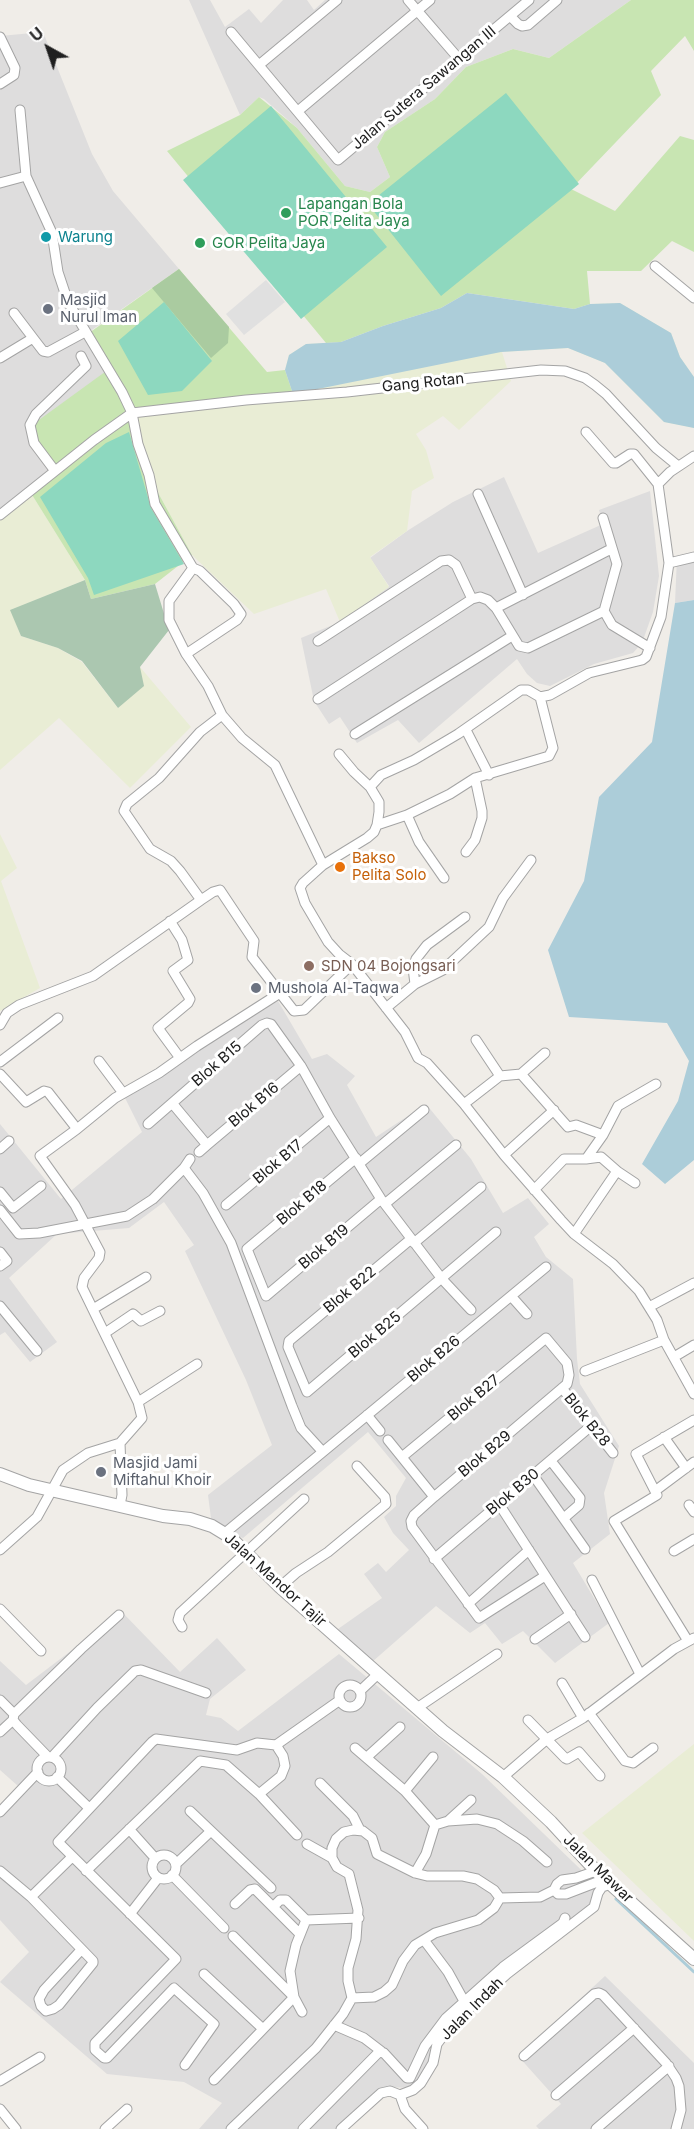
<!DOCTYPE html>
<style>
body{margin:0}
#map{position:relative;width:694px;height:2129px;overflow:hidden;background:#f0ede8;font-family:Inter,sans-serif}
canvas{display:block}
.north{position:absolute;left:18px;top:18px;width:60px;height:60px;-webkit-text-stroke:4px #fff;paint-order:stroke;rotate:320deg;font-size:16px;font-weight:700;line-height:24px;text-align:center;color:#202020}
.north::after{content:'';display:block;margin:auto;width:21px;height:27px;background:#202020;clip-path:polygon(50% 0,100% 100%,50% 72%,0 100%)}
</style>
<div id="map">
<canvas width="694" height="2129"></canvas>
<div class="north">U</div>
</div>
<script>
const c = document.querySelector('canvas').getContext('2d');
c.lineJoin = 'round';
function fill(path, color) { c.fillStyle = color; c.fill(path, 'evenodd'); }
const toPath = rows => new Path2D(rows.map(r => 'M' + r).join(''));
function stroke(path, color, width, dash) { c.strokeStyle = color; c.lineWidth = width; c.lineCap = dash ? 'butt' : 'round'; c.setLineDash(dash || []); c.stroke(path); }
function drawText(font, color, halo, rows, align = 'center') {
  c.font = font + ' Inter,sans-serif'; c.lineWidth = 6; c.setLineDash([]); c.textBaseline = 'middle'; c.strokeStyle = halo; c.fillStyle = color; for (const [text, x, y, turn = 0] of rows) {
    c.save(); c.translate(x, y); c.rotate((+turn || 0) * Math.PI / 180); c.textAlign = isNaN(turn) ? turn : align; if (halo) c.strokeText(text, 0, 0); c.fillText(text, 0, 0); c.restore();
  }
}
fill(toPath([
 [189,0,210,0,225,27,249,9,261,23,283,0,307,0,314,10,325,0,631,0,549,58,513,49,466,67,435,99,385,132,377,147,390,177,370,192,345,186,297,128,264,99,259,97,240,115],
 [43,32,92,154,113,191,179,269,89,332,109,369,57,467,0,515,0,36],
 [504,477,538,553,603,524,599,510,650,491,659,576,653,612,642,643,633,653,594,664,550,686,537,683,527,674,517,659,419,743,398,720,357,743,340,717,329,724,314,701,301,638,340,622,389,586,370,558,407,531,453,502],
 [694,552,694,600,675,603,677,557],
 [278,1001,312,1059,327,1054,355,1076,347,1085,376,1137,426,1104,471,1159,503,1213,528,1198,549,1224,534,1237,546,1257,573,1279,577,1359,580,1384,619,1446,604,1493,610,1534,573,1563,609,1623,555,1663,523,1631,502,1644,485,1623,470,1633,436,1606,372,1662,338,1629,382,1598,364,1574,378,1563,386,1572,409,1550,393,1533,384,1517,396,1506,396,1496,406,1478,368,1432,243,1538,212,1526,208,1495,272,1445,246,1380,185,1251,194,1245,164,1202,129,1228,57,1234,9,1278,57,1342,30,1362,5,1332,0,1335,0,1124,61,1199,142,1132,124,1096],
 [122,1612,180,1672,217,1638,246,1670,210,1699,206,1715,221,1718,238,1731,339,1654,482,1774,604,1892,437,2037,424,2076,410,2088,387,2087,338,2129,199,2129,222,2103,184,2082,107,2074,0,1982,29,1952,0,1920,0,1806,18,1786,0,1770,0,1661,26,1685],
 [605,1976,694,2063,694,2129,539,2129,536,2126,561,2104,518,2056]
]), '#dedddd');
fill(toPath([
 [620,303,671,333,680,357,694,377,694,428,664,422,605,363,568,348,502,352,511,381,459,430,443,416,416,434,426,450,434,478,412,491,407,531,370,557,389,587,340,622,326,589,254,614,192,555,149,476,133,415,293,394,285,370,289,355,306,344,341,342,574,309,590,304],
 [29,490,85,580,11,610,21,636,58,648,82,662,118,708,140,667,191,727,130,788,59,718,0,770,0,515],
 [0,834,17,868,1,881,40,988,0,1011],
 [694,1744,694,1941,582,1833]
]), '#e9edd5');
fill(toPath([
 [631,0,694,0,694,51,685,36,651,71,661,95,571,189,615,211,680,136,694,140,694,252,672,241,641,271,587,271,590,304,574,309,467,293,441,308,383,326,341,342,326,343,167,151,240,115,259,97,297,128,345,186,370,192,390,177,377,147,385,132,435,99,466,67,513,49,549,58],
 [179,269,267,372,285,370,293,394,133,415,149,476,192,555,155,584,91,599,85,580,29,490,57,467,36,440,32,425,109,369,89,333]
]), '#c8e5b2');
fill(toPath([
 [179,269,229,327,228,343,211,358,152,288]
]), '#aacba0');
fill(toPath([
 [85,580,91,599,155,584,169,630,140,667,144,686,118,708,82,661,58,648,21,636,10,610]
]), '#abc7b0');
fill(toPath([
 [506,93,579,184,441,296,368,204],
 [271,106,387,247,301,319,183,180],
 [164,302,212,361,182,391,148,395,118,341],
 [129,432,151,508,184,564,94,595,88,578,40,497,106,443]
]), '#8dd8bf');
fill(toPath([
 [266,280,285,302,244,335,226,314]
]), '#e0e0e0');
fill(toPath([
 [467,293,574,309,590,304,620,303,671,333,680,357,694,377,694,428,664,422,605,363,568,348,501,352,293,394,285,370,289,355,306,344,341,342,383,326,441,308],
 [694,600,694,1160,665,1184,642,1164,678,1101,689,1061,667,1023,569,1017,548,950,584,881,599,797,652,742,675,603]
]), '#accdd9');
stroke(toPath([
 [616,1899,694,1972]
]), '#accdd9', 3);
const minor = toPath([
 [408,0,459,59],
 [510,16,518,24,522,26,528,25,557,0],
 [231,32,338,160,529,0],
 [0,37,15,68,14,75,0,84],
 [259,65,337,0],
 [20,110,26,176,52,233,58,272,68,302,122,392,132,413,138,444,149,475,155,504,193,568,169,601,169,620,186,654,208,686,222,715,242,738,275,765,323,865],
 [298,111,430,0],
 [0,183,26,176],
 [655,266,694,298],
 [14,313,33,338],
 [0,358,33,338,43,351,48,352,85,332],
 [586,432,613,463,616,463,630,454,634,454,658,484],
 [55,471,34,443,30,425,36,414,86,366,81,356],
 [478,494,523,595],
 [0,515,94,440,132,413,246,400,347,392,541,370,565,371,585,378,595,385,606,394,656,448,678,466],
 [603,518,617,564,604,611],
 [669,563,694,557],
 [496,608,611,549],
 [318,641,441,561,449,560,456,565,472,599],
 [186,654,237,620,241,614,234,604,200,571,193,568],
 [318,699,472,599,480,597,488,600,496,608,519,646,528,648,604,611,612,625,650,648],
 [222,715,200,732,159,778,127,804,124,811,150,849,171,861,180,871,201,900,213,892,220,890,254,941,252,957,294,1011,304,1010,352,964],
 [466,730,489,775],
 [355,734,512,636],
 [339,754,354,772,370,787,379,802,379,812,377,825,374,832,367,838,323,865,303,883,300,888,305,903,328,942,339,954,352,964,405,1032,418,1058,427,1063,464,1104,504,1155,561,1220,574,1234,613,1264,639,1291,657,1320,664,1340,694,1394],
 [370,787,381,775,414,760,458,734,521,690,528,690,540,697,550,695,589,673,642,660,646,657,661,617,669,563,658,484,670,472,694,456],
 [407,815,419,842,444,878],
 [377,825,407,815,450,794,475,778,549,756,553,748,540,697],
 [466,852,475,840,482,818,482,811,475,778],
 [170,921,182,940,188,960,173,971,190,999,188,1003,158,1028,180,1058],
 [415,984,443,970,489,927,503,898,531,860],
 [386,1008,415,984,413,968,416,959,427,945,465,917],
 [0,1025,7,1013,19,1005,93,976,201,900],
 [476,1040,500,1076],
 [99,1061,123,1093],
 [0,1062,58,1018],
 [0,1074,26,1102,44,1091,48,1092,77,1129],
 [521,1074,568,1127,576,1125,603,1135],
 [172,1103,207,1145,199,1152],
 [464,1104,500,1076,521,1074,545,1053],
 [148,1124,262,1025,267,1023,271,1024,301,1066,330,1118,381,1199,442,1279,471,1310],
 [207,1145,301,1066],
 [0,1149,9,1141],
 [504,1155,554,1110],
 [356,1158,247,1249,266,1296,381,1199],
 [190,1159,184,1168,203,1193,231,1243,292,1406,301,1428,322,1451],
 [360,1163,424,1110],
 [617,1171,635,1183],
 [534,1190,564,1159,586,1159],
 [0,1192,13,1208,41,1186],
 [386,1203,456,1145],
 [226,1205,330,1118],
 [0,1210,19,1234,39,1233,127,1216,153,1199,184,1168],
 [574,1234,617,1171,601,1157,586,1159,603,1135,618,1106,656,1084],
 [411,1239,289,1341,288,1347,307,1392,496,1232],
 [414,1243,481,1187],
 [0,1252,7,1261,0,1266],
 [511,1296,527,1314],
 [0,1306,37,1351],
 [649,1307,694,1283],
 [93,1309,146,1277],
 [105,1333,133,1314,141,1321,160,1311],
 [674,1357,694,1345],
 [585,1371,664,1340],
 [562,1388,613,1453],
 [138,1402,197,1364],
 [367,1415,380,1431],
 [664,1437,686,1468],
 [388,1440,434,1497],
 [120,1443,122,1495,120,1505],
 [402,1457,546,1338,567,1363,569,1375,567,1384,434,1497,414,1515,411,1521,412,1527,479,1618,545,1576],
 [551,1461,580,1498,579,1505,564,1518],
 [533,1475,585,1549],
 [655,1491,694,1462],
 [499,1504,585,1637],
 [689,1505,694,1512],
 [225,1533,546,1267],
 [0,1550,37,1517,63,1470,88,1453,120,1443,142,1418,138,1402,82,1287,84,1278,99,1258,100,1252,75,1205,40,1156,77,1129,115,1098,159,1073,197,1046,280,993],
 [674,1551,694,1539],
 [434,1559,591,1426],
 [592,1580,640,1674],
 [280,1587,296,1573,328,1552,386,1504,385,1497,357,1466],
 [468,1604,529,1550],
 [0,1609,41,1651],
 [182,1627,178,1620,180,1613,304,1499],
 [535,1639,571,1614],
 [688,1641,614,1521,657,1495,636,1454,694,1420],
 [562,1683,583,1718],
 '339 1696a11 11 0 1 1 22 0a11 11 0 1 1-22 0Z',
 [360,1691,378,1674],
 [0,1700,14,1714],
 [417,1708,497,1654],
 [589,1713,625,1761,633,1763,653,1748],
 [528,1720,565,1758,567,1759,579,1752,600,1776],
 [0,1732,13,1720],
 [355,1748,405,1791,435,1825],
 [48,1757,17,1725,13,1720,14,1714,81,1649,119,1615],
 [52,1757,97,1708,135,1671,141,1670,206,1693],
 [367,1757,400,1727],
 '37 1769a12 12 0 1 1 24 0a12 12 0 1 1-24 0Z',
 [57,1777,89,1808],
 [503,1777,547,1739,583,1718,674,1649,694,1638],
 [320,1783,353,1816,360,1830],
 [405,1791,433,1757],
 [259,1794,281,1776,285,1766,283,1756,276,1745],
 [190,1811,271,1888],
 [0,1812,38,1772],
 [448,1821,471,1800],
 [129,1829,155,1858],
 [353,1830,363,1831,372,1838,377,1854,415,1873,427,1876,463,1876,477,1879,494,1890,500,1898,494,1908,478,1920,435,1933,415,1945,403,1961,392,1985,384,1992,374,1997,352,1998,348,1981,348,1968,356,1939,358,1910,349,1874,337,1867,332,1858,332,1848,336,1839,344,1832,353,1830],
 [307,1844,332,1858],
 '152 1867a12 12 0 1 1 24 0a12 12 0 1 1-24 0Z',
 [176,1864,211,1831],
 [0,1871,31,1897,93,1961,93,1963,59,2005,53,2009,46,2011,41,2006,39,1999,44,1990,81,1950],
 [86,1871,200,1761,226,1765,259,1794,297,1835],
 [415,1873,426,1854,435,1825,448,1821,477,1819,497,1824,523,1841,547,1862],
 [172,1875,224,1928],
 [554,1890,558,1894,566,1894,605,1879],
 [31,1897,72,1857],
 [500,1898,540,1897,554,1890,557,1884,562,1880,576,1878,596,1871],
 [235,1904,250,1890,255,1889,300,1934],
 [273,1907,280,1900,286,1900,306,1920],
 [130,1914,158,1878],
 [424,1940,448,1972,464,2001],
 [204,1974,263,2029],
 [302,2012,294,1997,290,1971,296,1945,306,1920,359,1918],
 [334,2025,364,2038,381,2051],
 [524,2056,594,1994,599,1993,603,1995,666,2063,676,2078,679,2086,681,2110,676,2129],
 [185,2065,214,2024,174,1988,107,2058,104,2058,95,2050,95,2043,176,1959,58,1842,152,1742,156,1739,237,1750,257,1743,276,1745,340,1700],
 [214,2080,294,1997,233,1936],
 [0,2081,40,2057],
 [400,2095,405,2109,423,2129],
 [556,2095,634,2028],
 [0,2109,16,2129],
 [105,2129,127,2109],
 [231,2129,316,2048,343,2014,352,1998],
 [303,2129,379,2052,384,2053,407,2078,410,2078,425,2046,446,2018,503,1967,563,1923,565,1918],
 [341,2129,381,2093,390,2091,400,2095,413,2090,421,2083,433,2063,437,2044,452,2024,507,1974,594,1907,598,1893,602,1887,611,1884],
 [596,2129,669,2066]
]);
const tertiary = toPath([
 [0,1474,29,1485,163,1516,190,1519,212,1526,230,1537,280,1587,443,1731,503,1777,551,1822,596,1871,694,1959]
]);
stroke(minor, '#a4a4a4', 11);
stroke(tertiary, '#a4a4a4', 14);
stroke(minor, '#fff', 9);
stroke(tertiary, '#fff', 12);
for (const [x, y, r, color] of [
 [286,213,6,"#2e9e5b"],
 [46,237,6,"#0f9aa8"],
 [200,243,6,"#2e9e5b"],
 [48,309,6,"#6b7280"],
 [340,867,6,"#e8710a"],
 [309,966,6,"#8d6e63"],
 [256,988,6,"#6b7280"],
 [101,1472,6,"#6b7280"]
]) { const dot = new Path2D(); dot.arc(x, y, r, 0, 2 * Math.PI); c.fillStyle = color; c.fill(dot); stroke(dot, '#fff', 2); }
drawText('15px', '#202020', '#fff', [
 ["Jalan Sutera Sawangan III",424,88,-40],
 ["Gang Rotan",423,383,-6],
 ["Blok B15",217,1064,-41],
 ["Blok B16",254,1105,-40],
 ["Blok B17",278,1162,-40],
 ["Blok B18",302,1203,-40],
 ["Blok B19",324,1247,-40],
 ["Blok B22",350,1290,-40],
 ["Blok B25",375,1335,-40],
 ["Blok B26",434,1359,-40],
 ["Blok B27",474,1398,-40],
 ["Blok B28",587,1420,51],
 ["Blok B29",485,1454,-40],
 ["Blok B30",513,1492,-40],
 ["Jalan Mandor Tajir",275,1580,42],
 ["Jalan Mawar",598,1869,44],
 ["Jalan Indah",472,2009,-45]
]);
drawText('15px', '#27864d', '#fff', [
 ["Lapangan Bola",298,204],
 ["POR Pelita Jaya",298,221],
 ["GOR Pelita Jaya",212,243]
], 'left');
drawText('15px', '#0d838f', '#fff', [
 ["Warung",58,237]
], 'left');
drawText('15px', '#5b616d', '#fff', [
 ["Masjid",60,300],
 ["Nurul Iman",60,317],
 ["Mushola Al-Taqwa",268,988],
 ["Masjid Jami",113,1463],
 ["Miftahul Khoir",113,1480]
], 'left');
drawText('15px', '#c56008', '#fff', [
 ["Bakso",352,858],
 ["Pelita Solo",352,875]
], 'left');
drawText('15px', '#785e54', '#fff', [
 ["SDN 04 Bojongsari",321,966]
], 'left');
</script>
